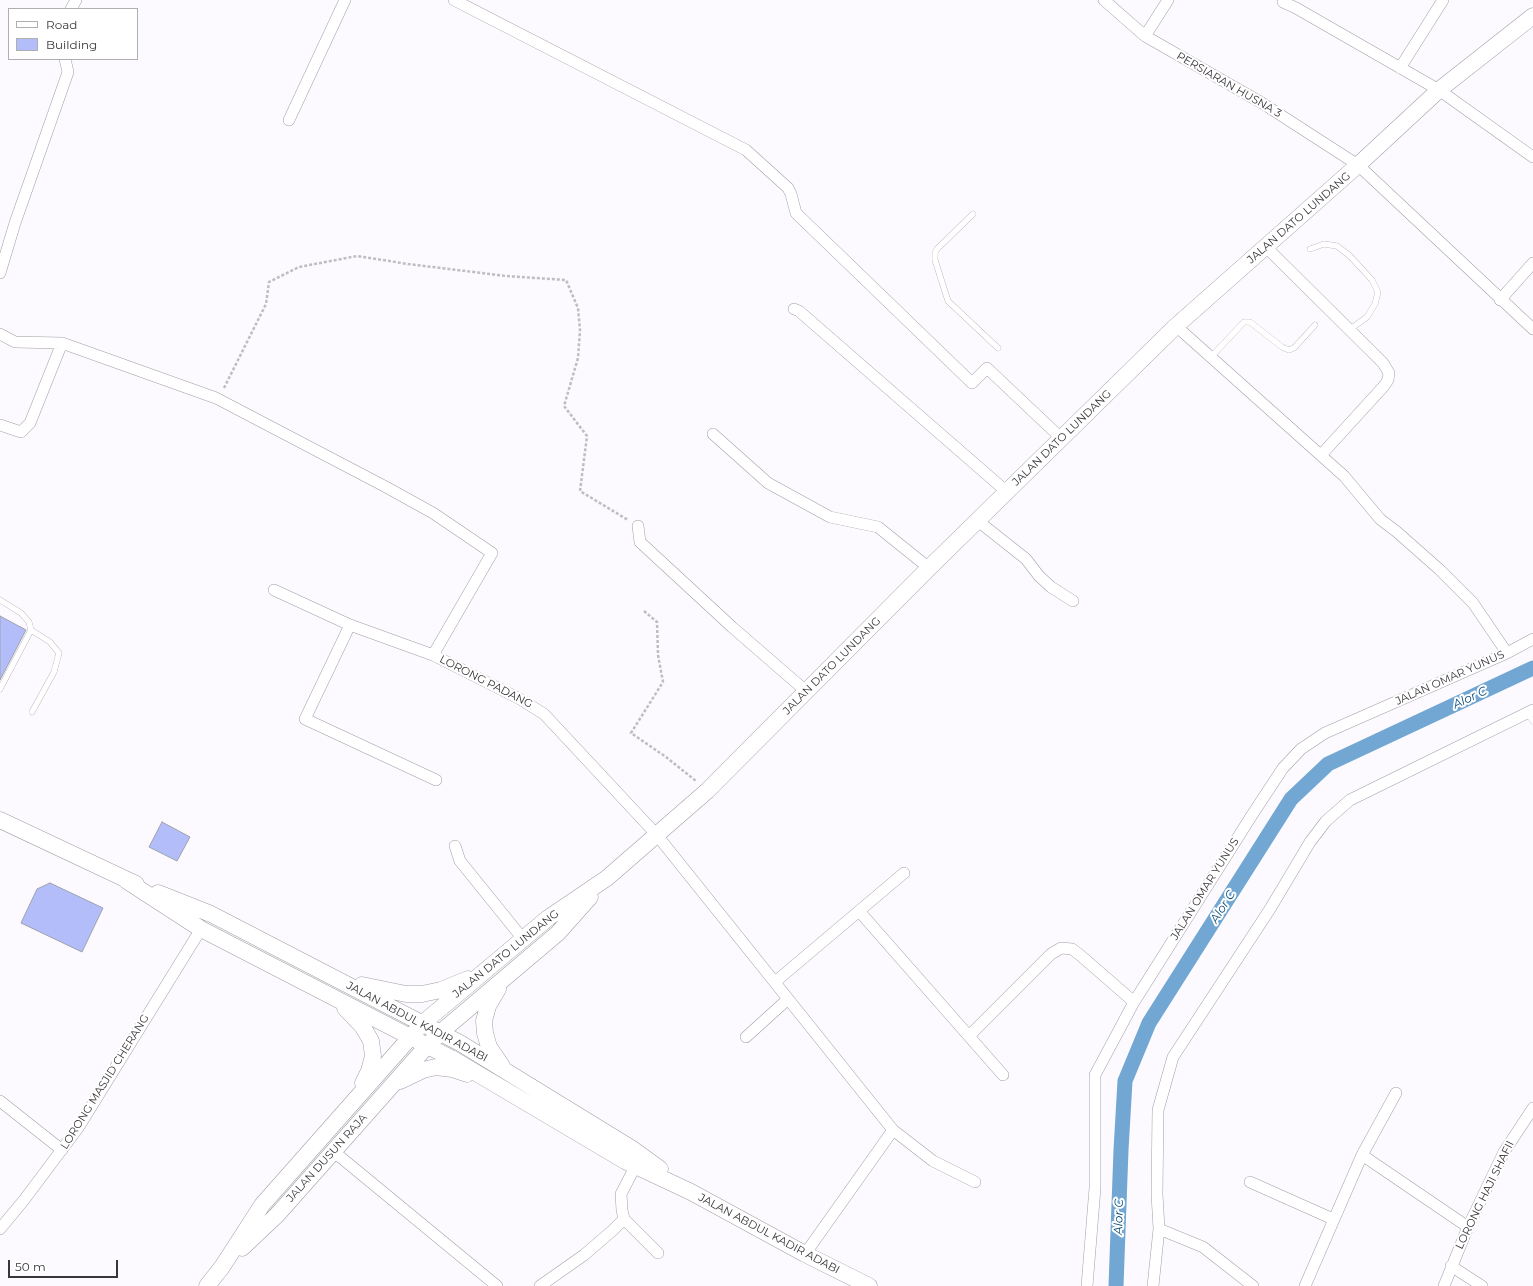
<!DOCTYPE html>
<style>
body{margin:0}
#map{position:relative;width:1533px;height:1286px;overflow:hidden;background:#fcfafe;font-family:Montserrat,sans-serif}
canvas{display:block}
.legend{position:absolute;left:8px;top:8px;width:130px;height:52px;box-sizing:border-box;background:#fff;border:1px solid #b0afb0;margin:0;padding:5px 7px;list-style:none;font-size:12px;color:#39363a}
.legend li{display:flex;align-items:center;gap:8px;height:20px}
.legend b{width:20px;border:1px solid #b0afb0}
.scale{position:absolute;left:8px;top:1260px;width:110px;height:18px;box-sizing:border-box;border:2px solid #39363a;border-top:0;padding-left:5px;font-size:12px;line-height:14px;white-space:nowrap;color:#39363a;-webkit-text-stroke:3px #fff;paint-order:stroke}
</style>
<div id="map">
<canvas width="1533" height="1286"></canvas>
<ul class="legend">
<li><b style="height:5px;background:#fff"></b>Road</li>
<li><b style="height:11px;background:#b3bdf9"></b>Building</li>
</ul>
<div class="scale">50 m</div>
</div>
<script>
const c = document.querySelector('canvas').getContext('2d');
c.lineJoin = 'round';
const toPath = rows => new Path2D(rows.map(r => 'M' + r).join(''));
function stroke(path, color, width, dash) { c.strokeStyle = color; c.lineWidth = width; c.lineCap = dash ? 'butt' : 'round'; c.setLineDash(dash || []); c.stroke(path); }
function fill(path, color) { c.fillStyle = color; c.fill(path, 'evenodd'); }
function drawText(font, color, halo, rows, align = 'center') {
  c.font = font + ' Montserrat,sans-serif'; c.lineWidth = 4; c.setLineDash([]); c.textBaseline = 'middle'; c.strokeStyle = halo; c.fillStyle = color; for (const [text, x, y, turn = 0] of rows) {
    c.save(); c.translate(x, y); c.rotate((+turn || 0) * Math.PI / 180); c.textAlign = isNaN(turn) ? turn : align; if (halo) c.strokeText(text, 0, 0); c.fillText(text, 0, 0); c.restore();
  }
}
stroke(toPath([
 [1116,1286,1121,1150,1125,1081,1149,1023,1291,799,1328,764,1533,668]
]), '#71a7d2', 15);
const building = toPath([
 [0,616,26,630,0,680,0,616],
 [162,822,190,837,177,861,149,847,162,822],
 [50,883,103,908,82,952,21,923,37,889,50,883]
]);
fill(building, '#b3bdf9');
stroke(building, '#9fa1ac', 1);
const lane = toPath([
 [973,214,937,249,935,253,935,260,948,301,998,348],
 [1310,249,1324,244,1337,246,1350,256,1372,280,1378,292,1375,304,1367,317,1349,330],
 [1211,357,1244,322,1250,322,1282,347,1289,350,1294,348,1315,325],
 [0,600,21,613,29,622,31,630,0,689],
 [31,630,50,642,59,653,54,672,32,712],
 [1527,713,1533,721]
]);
const street = toPath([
 [454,0,746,150,788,188,791,194,796,213,798,215,972,383,987,368,1061,438],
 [1104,0,1145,36,1262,103,1358,165,1533,329],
 [1283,2,1296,8,1439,90,1533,157],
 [71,9,76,0],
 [1145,36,1168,0],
 [1400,68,1443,0],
 [289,120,345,0],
 [1266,247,1383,363,1389,373,1388,380,1384,386,1321,455],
 [0,273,15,223,67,75,68,72,65,59],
 [1500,300,1533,263],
 [794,309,799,311,1007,492],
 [1176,326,1344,476,1380,519,1397,532,1440,570,1473,603,1507,653],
 [0,334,15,342,62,343,216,398,386,487,433,513,492,553,433,655],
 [0,425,21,432,30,423,62,343],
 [713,434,768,483,830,517,878,527,929,568],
 [978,521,1026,559,1039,576,1051,587,1073,601],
 [638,526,640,542,732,627,807,692],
 [274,590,350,625,433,655,520,699,544,714,656,834,893,1130,933,1161,975,1182],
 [350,625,305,719,436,780],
 [455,846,460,861,523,939],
 [859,911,1003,1075],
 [775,982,904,873],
 [969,1036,1051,954,1061,948,1072,949,1080,955,1134,1002],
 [746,1037,788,999],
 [0,1101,62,1150],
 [333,1151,497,1286],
 [1362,1155,1468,1227],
 [1250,1182,1333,1219],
 [624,1219,658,1253],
 [0,1229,24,1200,78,1128,201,929],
 [1159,1229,1203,1247,1253,1286],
 [805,1254,893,1130],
 [1451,1266,1482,1286],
 [540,1286,584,1255,613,1230,624,1219,622,1210,621,1194,636,1165],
 [1087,1286,1095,1188,1095,1075,1134,1002,1252,815,1283,768,1301,749,1325,733,1507,653,1533,639],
 [1153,1286,1159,1229,1157,1194,1158,1110,1173,1057,1270,909,1310,842,1326,821,1350,800,1533,710],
 [1305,1286,1362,1155,1396,1093],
 [1444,1286,1468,1227,1504,1152,1533,1108]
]);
const secondary = toPath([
 [0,820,136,884],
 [127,881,201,929,451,1058,625,1161,691,1192,805,1254,869,1286],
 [158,893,211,914,460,1043,631,1148,660,1169],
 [362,985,406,994,422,994,441,990,468,979],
 [498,989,488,1006,484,1021,485,1033,489,1047,502,1066],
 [345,1008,363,1027,371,1041,373,1056,369,1071,363,1083],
 [400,1081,423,1070,436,1067,452,1069,467,1074],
 [242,1248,277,1215,427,1046,441,1032,558,933,590,897],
 [207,1286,222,1267,262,1205,423,1023,548,918,607,878,707,791,929,568,1176,326,1358,165,1439,90,1533,16]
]);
stroke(lane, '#a39da7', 6);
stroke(street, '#a39da7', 12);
stroke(secondary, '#a39da7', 17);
stroke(toPath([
 [224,388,266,304,269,282,299,267,357,256,408,264,506,276,566,280,578,308,580,330,578,358,564,406,587,436,580,491,628,520],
 [644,611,657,622,658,655,663,682,631,733,666,757,696,781]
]), '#bfbdc1', 2.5, [3, 2]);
stroke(lane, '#fff', 5.5);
stroke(street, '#fff', 11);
stroke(secondary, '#fff', 16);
drawText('11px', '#39363a', '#fff', [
 ["PERSIARAN HUSNA 3",1229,85,30],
 ["JALAN DATO LUNDANG",1299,218,-41],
 ["JALAN DATO LUNDANG",1062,438,-44],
 ["JALAN DATO LUNDANG",832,666,-45],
 ["JALAN OMAR YUNUS",1450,678,-24],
 ["LORONG PADANG",486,682,27],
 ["JALAN OMAR YUNUS",1205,889,-58],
 ["JALAN DATO LUNDANG",506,954,-39],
 ["JALAN ABDUL KADIR ADABI",417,1022,28],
 ["LORONG MASJID CHERANG",105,1082,-58],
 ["JALAN DUSUN RAJA",327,1158,-48],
 ["LORONG HAJI SHAFII",1485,1195,-64],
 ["JALAN ABDUL KADIR ADABI",769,1234,28]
]);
drawText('italic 12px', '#0a4c75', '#fff', [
 ["Alor C",1470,698,-25],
 ["Alor C",1223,907,-58],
 ["Alor C",1119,1217,-88]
]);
</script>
